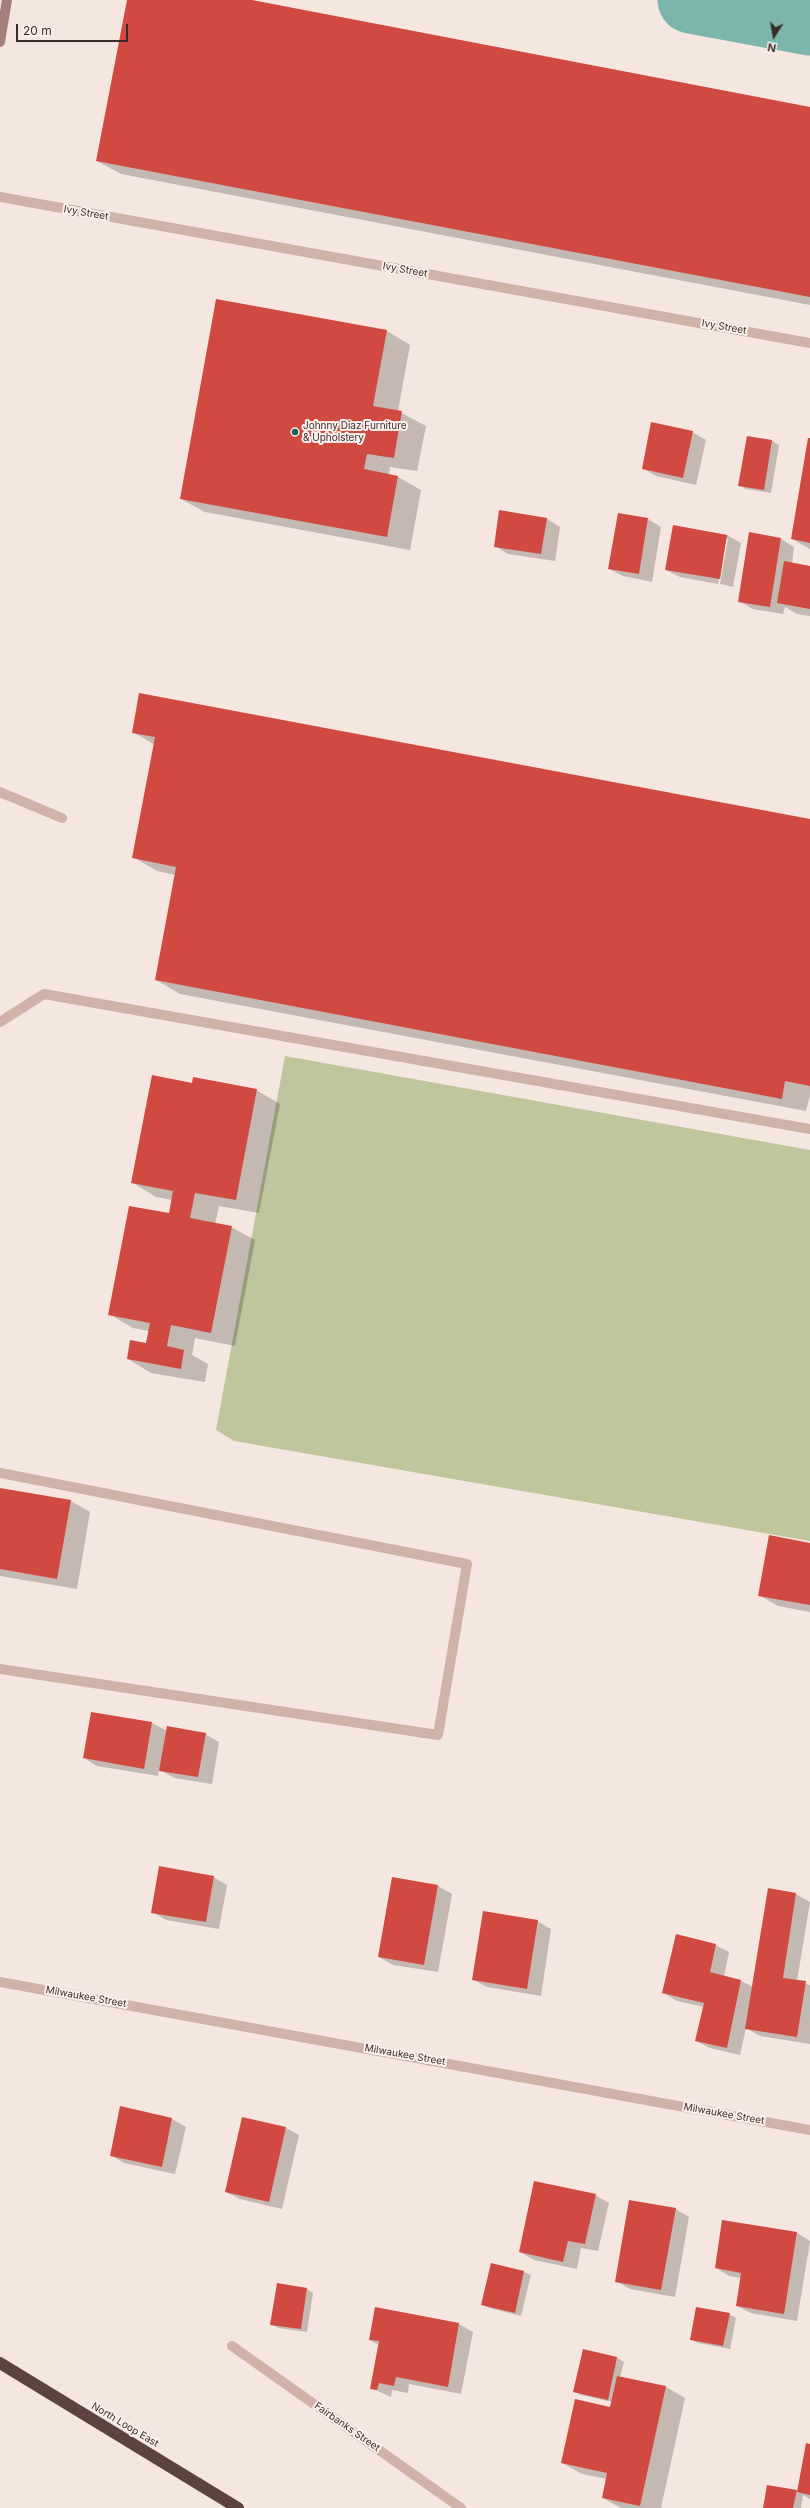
<!DOCTYPE html>
<style>
body{margin:0}
#map{position:relative;width:810px;height:2508px;overflow:hidden;background:#f5e6df;font-family:Inter,sans-serif}
canvas{display:block}
.north{position:absolute;left:754px;top:16px;width:40px;height:40px;-webkit-text-stroke:3px #fcf1ec;paint-order:stroke;rotate:191deg;font-size:11px;font-weight:700;line-height:16px;text-align:center;color:#3b2c29}
.north::after{content:'';display:block;margin:auto;width:14px;height:18px;background:#3b2c29;clip-path:polygon(50% 0,100% 100%,50% 72%,0 100%)}
.scale{position:absolute;left:16px;top:24px;width:112px;height:18px;box-sizing:border-box;border:2px solid #3b2c29;border-top:0;padding-left:5px;font-size:12px;line-height:14px;white-space:nowrap;color:#3b2c29;-webkit-text-stroke:3px #fcf1ec;paint-order:stroke}
</style>
<div id="map">
<canvas width="810" height="2508"></canvas>
<div class="north">N</div>
<div class="scale">20 m</div>
</div>
<script>
const c = document.querySelector('canvas').getContext('2d');
c.lineJoin = 'round';
function fill(path, color) { c.fillStyle = color; c.fill(path, 'evenodd'); }
const toPath = rows => new Path2D(rows.map(r => 'M' + r).join(''));
function stroke(path, color, width, dash) { c.strokeStyle = color; c.lineWidth = width; c.lineCap = dash ? 'butt' : 'round'; c.setLineDash(dash || []); c.stroke(path); }
function drawText(font, color, halo, rows, align = 'center') {
  c.font = font + ' Inter,sans-serif'; c.lineWidth = 4; c.setLineDash([]); c.textBaseline = 'middle'; c.strokeStyle = halo; c.fillStyle = color; for (const [text, x, y, turn = 0] of rows) {
    c.save(); c.translate(x, y); c.rotate((+turn || 0) * Math.PI / 180); c.textAlign = isNaN(turn) ? turn : align; if (halo) c.strokeText(text, 0, 0); c.fillText(text, 0, 0); c.restore();
  }
}
fill(toPath([
 [285,1056,810,1150,810,1541,234,1441,216,1430]
]), '#bfc69d');
fill(toPath([
 [128,0,247,0,810,108,810,305,121,174,97,161],
 [387,331,410,345,398,411,426,426,417,471,390,467,389,475,398,477,421,490,410,550,205,512,181,499],
 [692,432,706,440,696,485,656,476,643,468],
 [747,437,772,441,779,445,771,493,746,489,739,485],
 [810,439,810,549,792,539],
 [547,519,560,527,555,561,508,554,495,546],
 [648,519,661,527,652,582,623,576,609,569],
 [674,526,727,535,741,543,733,587,720,584,728,539,726,539,718,584,680,577,666,570],
 [781,539,794,547,792,564,810,567,810,616,797,614,785,607,783,614,753,609,739,601],
 [133,732,810,820,810,1095,806,1111,180,994,156,980,176,875,157,871,133,857,155,745],
 [193,1084,256,1090,280,1104,259,1213,219,1206,215,1224,231,1227,255,1240,235,1346,195,1338,192,1355,208,1364,205,1382,151,1373,128,1359,147,1344,149,1331,133,1328,109,1314,170,1214,172,1200,156,1197,133,1183],
 [0,1489,71,1501,90,1512,77,1589,0,1576],
 [810,1544,810,1612,778,1606,759,1595],
 [92,1713,152,1723,167,1731,205,1734,219,1742,212,1784,174,1778,159,1769,158,1776,97,1766,84,1758],
 [213,1877,227,1885,219,1929,166,1920,152,1912],
 [393,1878,438,1886,452,1894,438,1972,393,1965,379,1957],
 [769,1890,796,1894,810,1902,797,1981,810,1985,810,2044,760,2036,746,2028,740,2055,710,2048,696,2041,704,2007,677,2001,664,1993,715,1945,729,1952,724,1977,741,1981,753,1987],
 [537,1921,551,1929,541,1996,487,1987,474,1980],
 [121,2108,172,2119,186,2127,175,2174,124,2163,111,2155],
 [286,2128,299,2135,282,2209,240,2199,226,2192],
 [595,2195,609,2203,598,2251,581,2248,577,2269,534,2260,520,2252],
 [675,2209,689,2217,675,2297,630,2289,616,2281],
 [797,2233,810,2241,797,2321,751,2313,737,2306,742,2278,729,2276,716,2268],
 [491,2264,524,2272,531,2275,521,2316,489,2308,482,2304],
 [307,2289,313,2293,307,2332,278,2328,272,2324],
 [376,2308,459,2324,473,2332,461,2394,409,2384,408,2393,392,2390,391,2397,371,2388,379,2345,370,2340],
 [729,2314,736,2318,730,2349,698,2343,691,2339],
 [584,2351,617,2358,624,2362,620,2377,666,2387,685,2398,661,2508,621,2508,603,2498,607,2479,582,2474,562,2463,611,2408,612,2402,581,2395,574,2391],
 [807,2445,810,2445,810,2499,803,2495,801,2508,764,2508,796,2491,798,2493]
]), '#0003');
stroke(toPath([
 [691,0,810,22]
]), '#7bb5ac', 67);
fill(toPath([
 [127,0,252,0,810,107,810,297,96,161],
 [216,299,387,330,373,406,402,411,394,458,367,454,364,469,398,476,387,537,180,499],
 [651,422,693,431,683,478,642,469],
 [747,436,772,440,764,490,738,486],
 [808,438,810,438,810,543,791,539],
 [499,510,547,518,541,554,494,547],
 [618,513,648,518,639,574,608,569],
 [673,525,727,535,720,579,665,570],
 [749,532,781,538,770,607,738,602],
 [784,561,810,566,810,609,777,603],
 [139,693,810,819,810,1086,785,1081,782,1099,155,980,176,867,132,858,155,737,132,733],
 [152,1075,192,1083,193,1077,257,1089,236,1200,195,1193,190,1218,232,1226,211,1333,171,1325,167,1346,184,1350,181,1369,127,1359,130,1340,146,1343,150,1323,108,1315,129,1206,169,1213,173,1191,131,1183],
 [0,1488,71,1500,57,1579,0,1569],
 [769,1535,810,1543,810,1605,758,1596],
 [91,1712,152,1722,144,1769,83,1758],
 [167,1726,206,1733,198,1777,159,1771],
 [159,1866,214,1876,206,1922,151,1913],
 [392,1877,438,1885,424,1965,378,1957],
 [768,1888,796,1893,783,1978,806,1981,797,2037,745,2029],
 [483,1911,538,1920,527,1989,472,1980],
 [676,1934,716,1944,710,1972,741,1980,727,2048,695,2041,704,2003,662,1993],
 [120,2106,172,2118,162,2167,110,2156],
 [242,2117,286,2127,269,2202,225,2192],
 [534,2181,596,2194,585,2244,568,2241,563,2262,519,2252],
 [629,2200,676,2208,661,2290,615,2282],
 [722,2220,797,2232,784,2314,736,2306,741,2273,715,2268],
 [491,2263,524,2271,515,2313,481,2305],
 [277,2283,307,2288,301,2329,270,2325],
 [375,2307,459,2323,448,2387,396,2377,394,2386,379,2383,377,2390,370,2389,379,2341,369,2340],
 [696,2307,730,2313,723,2346,690,2340],
 [583,2349,617,2357,608,2400,573,2392],
 [617,2376,666,2386,640,2506,602,2498,607,2473,561,2463,575,2399,610,2407],
 [806,2443,810,2444,810,2495,797,2492],
 [767,2485,797,2490,793,2508,763,2508]
]), '#d04a42');
stroke(toPath([
 [0,792,62,818],
 [0,1022,44,994,810,1129],
 [0,1473,467,1564,438,1735,0,1669]
]), '#cfb3a9', 10);
stroke(toPath([
 [0,197,810,343],
 [0,1982,810,2130],
 [232,2346,461,2508]
]), '#cfb3a9', 10);
stroke(toPath([
 [0,42,7,0]
]), '#a3817a', 10);
stroke(toPath([
 [0,2363,238,2508]
]), '#5d4340', 12);
for (const [x, y, r, color] of [
 [295,432,4,"#1b6159"]
]) { const dot = new Path2D(); dot.arc(x, y, r, 0, 2 * Math.PI); c.fillStyle = color; c.fill(dot); stroke(dot, '#fcf1ec', 1.5); }
drawText('10px', '#3b2c29', '#fcf1ec', [
 ["Ivy Street",86,213,10],
 ["Ivy Street",405,270,10],
 ["Ivy Street",724,327,10],
 ["Milwaukee Street",86,1997,10],
 ["Milwaukee Street",405,2055,10],
 ["Milwaukee Street",724,2114,10],
 ["North Loop East",125,2425,31],
 ["Fairbanks Street",347,2427,35]
]);
drawText('10px', '#3b2c29', '#fcf1ec', [
 ["Johnny Diaz Furniture",303,426],
 ["& Upholstery",303,438]
], 'left');
</script>
